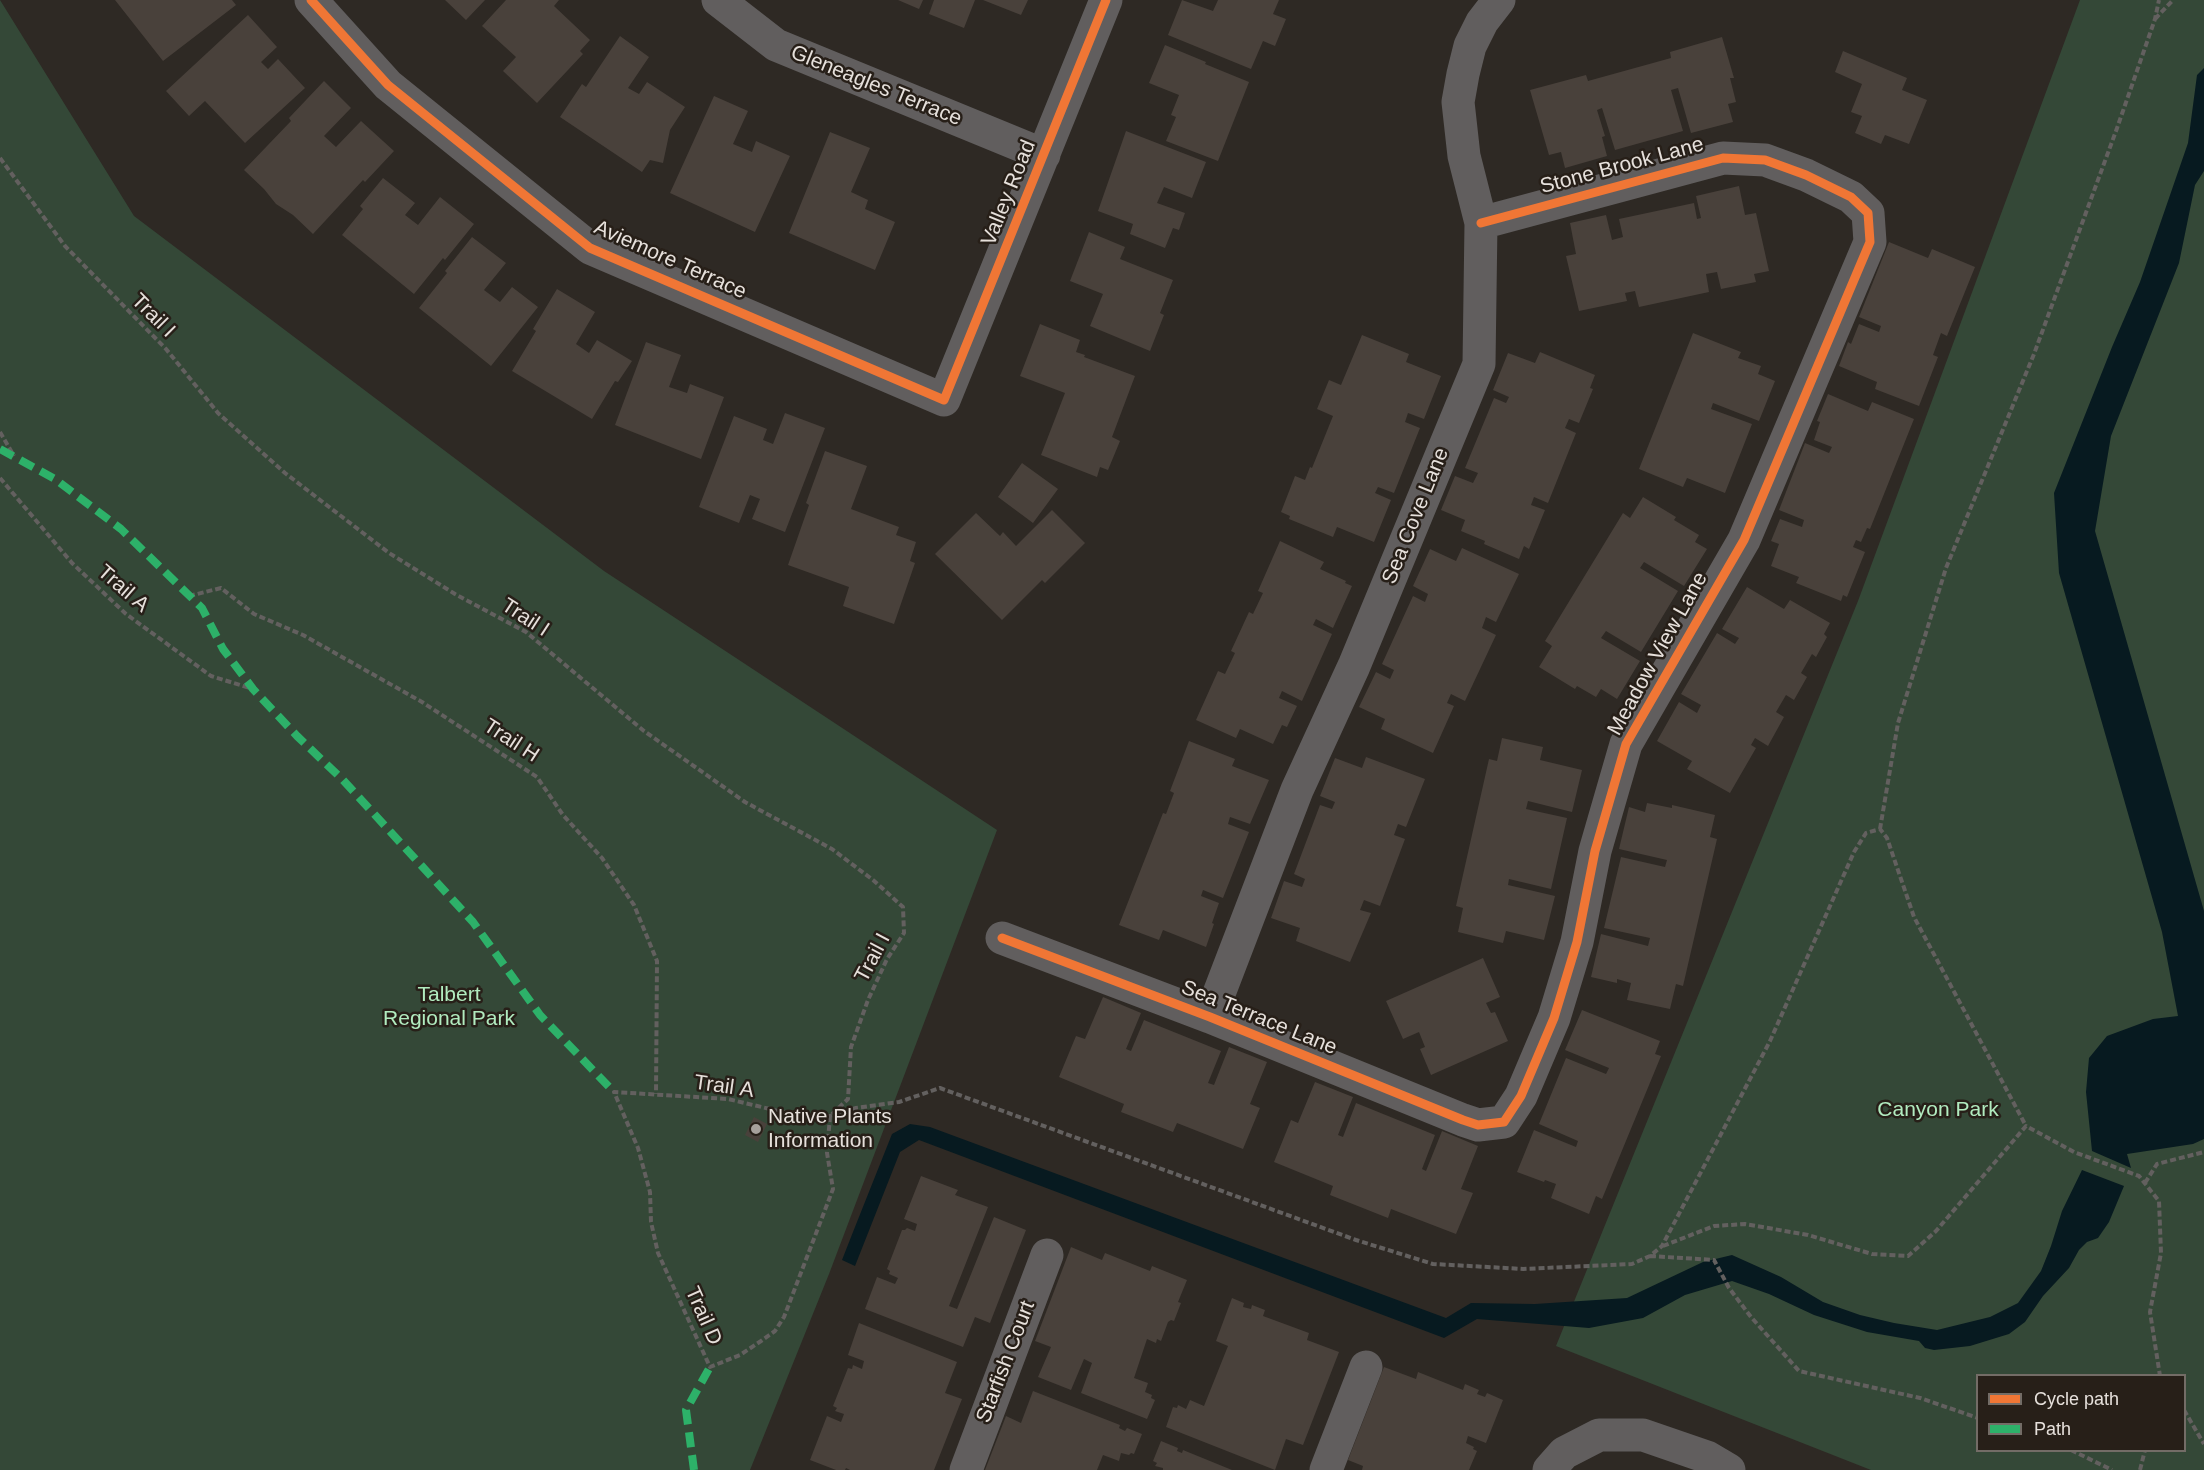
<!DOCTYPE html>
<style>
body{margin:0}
#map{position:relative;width:2204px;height:1470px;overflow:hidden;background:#2e2924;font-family:Arial,sans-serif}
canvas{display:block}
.legend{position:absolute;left:1976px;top:1374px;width:210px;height:78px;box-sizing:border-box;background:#271f18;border:2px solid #736c66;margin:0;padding:8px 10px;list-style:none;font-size:18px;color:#e6e0db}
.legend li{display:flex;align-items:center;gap:12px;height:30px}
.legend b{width:30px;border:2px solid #736c66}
</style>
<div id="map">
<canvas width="2204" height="1470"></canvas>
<ul class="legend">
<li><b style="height:8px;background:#f07635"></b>Cycle path</li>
<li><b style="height:8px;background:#2db169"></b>Path</li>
</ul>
</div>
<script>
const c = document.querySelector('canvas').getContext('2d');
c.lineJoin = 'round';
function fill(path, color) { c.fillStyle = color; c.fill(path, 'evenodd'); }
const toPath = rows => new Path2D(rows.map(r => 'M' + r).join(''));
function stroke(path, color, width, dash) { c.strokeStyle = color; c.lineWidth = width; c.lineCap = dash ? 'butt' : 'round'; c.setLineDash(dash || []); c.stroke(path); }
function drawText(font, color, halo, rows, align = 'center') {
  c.font = font + ' Arial,sans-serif'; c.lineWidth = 5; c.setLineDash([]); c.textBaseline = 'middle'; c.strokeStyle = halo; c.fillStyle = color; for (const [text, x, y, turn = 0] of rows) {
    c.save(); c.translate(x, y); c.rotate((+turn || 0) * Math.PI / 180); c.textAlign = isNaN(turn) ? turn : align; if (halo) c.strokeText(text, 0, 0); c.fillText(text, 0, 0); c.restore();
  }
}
fill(toPath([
 [0,0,134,216,604,571,997,830,829,1274,750,1470,0,1470],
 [2080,0,2204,0,2204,1470,1871,1470,1556,1346,1858,601],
 [1978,1376,2184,1376,2184,1450,1978,1450]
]), '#344837');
fill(toPath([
 [2204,68,2204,171,2195,185,2179,263,2111,436,2095,531,2204,911,2204,1139,2193,1144,2127,1154,2131,1168,2092,1151,2086,1092,2089,1058,2107,1036,2153,1019,2178,1016,2162,932,2059,573,2054,493,2112,347,2140,282,2188,143,2197,75],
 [910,1124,930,1127,1446,1318,1471,1303,1535,1304,1627,1298,1703,1262,1732,1255,1781,1277,1823,1302,1860,1315,1894,1323,1937,1330,1990,1317,2018,1303,2041,1271,2051,1246,2062,1211,2082,1170,2124,1186,2109,1222,2098,1238,2087,1242,2079,1250,2069,1268,2043,1296,2025,1322,2009,1334,1970,1346,1934,1350,1925,1348,1919,1341,1867,1332,1814,1315,1769,1294,1732,1281,1685,1295,1643,1318,1589,1328,1477,1319,1444,1338,919,1140,900,1152,855,1266,842,1260,853,1232,892,1134]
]), '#071a20');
fill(toPath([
 [115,0,232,0,236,5,163,61],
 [445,0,485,0,466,20],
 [506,0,559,0,554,6,590,40,580,51,583,54,537,103,503,71,516,57,482,26],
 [898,0,923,0,919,9],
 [934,0,975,0,964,28,929,14],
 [983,0,1028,0,1021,15],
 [1182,0,1213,11,1218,0,1279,0,1273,14,1286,19,1275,46,1263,41,1251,69,1168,35],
 [248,15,277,47,261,62,268,69,278,59,305,88,245,143,205,101,189,116,166,91],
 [620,36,649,57,628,88,639,94,647,82,685,107,670,130,663,163,650,160,642,172,560,117,582,84,586,87],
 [1722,37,1734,78,1730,78,1736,102,1728,104,1733,122,1691,133,1678,88,1671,90,1683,131,1615,150,1602,108,1597,110,1605,136,1602,137,1607,156,1565,168,1561,152,1549,155,1530,90,1586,75,1588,81,1671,58,1670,52],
 [1165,45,1206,62,1205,64,1249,82,1218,161,1166,141,1176,117,1171,115,1179,95,1149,83],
 [1843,51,1907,78,1902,90,1927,100,1909,144,1885,135,1881,144,1855,133,1862,116,1851,112,1862,84,1835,72],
 [324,81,351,108,324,136,336,147,361,121,394,151,365,182,363,180,313,234,293,215,276,204,264,189,244,170,291,121,289,118],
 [714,96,748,111,733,144,752,152,756,141,790,156,755,232,670,193],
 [1126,131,1206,162,1192,198,1164,187,1157,203,1185,213,1179,230,1173,228,1165,248,1130,234,1133,224,1098,211],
 [830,132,870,148,851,192,868,200,865,209,895,222,875,270,789,233],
 [383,178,415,203,405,215,418,225,440,197,474,224,445,260,443,258,414,294,342,235,363,209,360,206],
 [1739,186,1745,215,1756,213,1769,271,1754,274,1756,282,1721,289,1717,272,1706,274,1709,292,1639,307,1635,291,1625,293,1627,301,1579,311,1566,256,1576,254,1570,223,1606,215,1612,240,1623,237,1619,219,1694,203,1697,219,1701,218,1696,196],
 [1089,232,1125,247,1120,259,1173,280,1160,313,1164,315,1150,351,1090,326,1103,294,1070,281],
 [472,237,506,263,484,290,500,302,512,287,538,307,491,366,419,308,447,273,445,271],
 [1889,242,1928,258,1932,249,1975,267,1947,336,1941,333,1933,355,1938,357,1919,406,1875,389,1877,382,1839,366,1848,342,1851,344,1859,324,1879,332,1881,326,1859,317],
 [557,289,595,312,576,344,589,353,597,340,632,361,618,382,615,381,592,419,512,371,536,331,533,329],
 [1040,324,1080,340,1076,352,1085,355,1084,357,1135,376,1112,437,1120,441,1108,470,1100,467,1097,477,1041,455,1065,393,1020,376],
 [1693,333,1741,352,1738,358,1761,366,1758,374,1775,381,1759,421,1713,403,1711,409,1752,424,1725,493,1687,478,1683,487,1639,469],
 [1362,335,1409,354,1406,362,1441,376,1424,419,1408,413,1405,422,1420,428,1394,493,1378,487,1375,493,1391,500,1374,542,1337,527,1333,537,1289,519,1290,516,1281,512,1295,476,1305,480,1310,467,1312,468,1333,416,1317,409,1329,380,1341,385],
 [646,342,681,355,669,387,687,393,690,384,724,397,701,459,615,425],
 [1540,352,1595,375,1590,388,1593,389,1579,423,1569,419,1565,428,1576,433,1548,503,1534,497,1531,505,1545,510,1529,549,1524,546,1519,559,1484,544,1485,541,1461,531,1465,520,1441,510,1455,476,1473,483,1478,473,1465,468,1494,398,1506,403,1509,397,1493,390,1508,353,1535,363],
 [1828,394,1868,411,1872,402,1914,419,1870,529,1867,528,1861,542,1856,540,1853,547,1865,552,1847,597,1843,595,1841,601,1796,583,1799,577,1771,566,1779,544,1771,541,1780,519,1802,527,1804,520,1779,510,1805,443,1829,453,1832,447,1814,440,1820,422,1817,421],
 [785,413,825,428,785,532,752,519,760,499,750,495,739,523,699,507,734,416,767,429,763,440,773,444],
 [825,451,867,466,851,509,899,527,896,535,916,542,910,561,915,563,894,624,843,606,849,587,788,565,809,505,806,503],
 [1022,463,1058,489,1033,523,998,497],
 [1643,497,1676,517,1674,520,1699,535,1695,542,1707,549,1684,586,1644,562,1640,568,1678,591,1641,652,1606,631,1601,638,1640,661,1617,699,1601,689,1596,697,1577,686,1575,689,1539,667,1552,646,1545,641,1623,513,1630,518],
 [1052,510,1085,543,1045,583,1042,580,1002,620,935,554,976,513,1000,536,1003,532,1016,546],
 [1280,541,1324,562,1320,569,1346,581,1345,583,1352,586,1333,628,1316,619,1313,625,1332,634,1302,701,1282,691,1279,698,1297,706,1287,727,1282,725,1273,744,1240,729,1236,738,1196,720,1218,671,1225,674,1235,653,1231,651,1249,612,1253,614,1263,593,1258,591],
 [1462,548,1519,574,1496,622,1486,617,1482,628,1496,635,1465,701,1451,694,1447,703,1454,706,1433,753,1381,729,1385,719,1359,707,1376,672,1390,679,1394,670,1382,664,1413,596,1425,602,1428,594,1413,586,1430,549,1456,561],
 [1747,587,1784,609,1790,600,1830,623,1824,634,1827,637,1816,657,1812,654,1801,673,1807,677,1794,700,1786,695,1776,712,1784,717,1768,746,1755,738,1751,745,1756,748,1730,793,1687,769,1692,761,1657,741,1679,702,1697,713,1701,705,1681,694,1717,633,1735,644,1739,638,1722,629],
 [1502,738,1543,747,1540,760,1582,770,1572,812,1528,801,1526,809,1567,818,1551,889,1509,879,1508,885,1555,896,1544,940,1506,931,1503,943,1458,932,1463,908,1456,906,1489,759,1497,761],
 [1189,741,1235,759,1232,766,1269,780,1250,824,1230,817,1228,824,1249,832,1223,898,1203,890,1201,896,1219,903,1212,923,1214,924,1206,947,1163,930,1159,940,1119,925,1163,813,1166,814,1174,793,1170,791],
 [1366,757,1425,779,1406,827,1398,824,1394,835,1405,839,1380,906,1364,900,1360,910,1371,913,1350,962,1296,941,1300,928,1271,918,1284,881,1302,887,1305,879,1294,874,1320,805,1332,809,1335,802,1320,796,1335,758,1362,768],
 [1647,803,1672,808,1672,805,1715,815,1710,837,1717,839,1683,986,1676,984,1670,1009,1627,1000,1631,983,1617,979,1617,983,1591,977,1601,934,1648,946,1650,938,1604,928,1621,857,1665,867,1667,860,1619,849,1629,807,1645,812],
 [1483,958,1500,997,1486,1003,1491,1013,1495,1012,1508,1041,1431,1075,1420,1049,1425,1047,1419,1032,1403,1039,1386,1001],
 [1103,997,1141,1013,1126,1049,1131,1051,1144,1020,1221,1051,1208,1083,1214,1085,1229,1047,1267,1062,1250,1104,1260,1108,1243,1149,1177,1123,1173,1132,1121,1112,1124,1104,1059,1077,1076,1036,1085,1039],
 [1582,1010,1660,1041,1655,1054,1661,1056,1602,1199,1596,1196,1589,1214,1551,1198,1556,1184,1545,1180,1544,1182,1517,1172,1534,1130,1576,1147,1578,1141,1539,1124,1566,1058,1606,1074,1609,1068,1565,1050],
 [1315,1082,1353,1097,1338,1135,1343,1137,1356,1103,1435,1135,1422,1169,1426,1171,1442,1131,1478,1146,1461,1189,1473,1193,1456,1234,1391,1209,1388,1218,1330,1195,1333,1186,1274,1162,1291,1120,1298,1123],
 [754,1117,767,1124,758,1142,745,1135],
 [921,1176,958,1190,955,1195,988,1207,949,1306,957,1309,994,1217,1026,1230,990,1323,975,1317,963,1347,865,1309,877,1277,895,1284,898,1278,889,1274,890,1271,887,1269,902,1230,905,1230,907,1228,915,1231,917,1224,904,1219],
 [1071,1247,1102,1260,1105,1253,1150,1271,1152,1266,1187,1280,1178,1302,1181,1303,1174,1321,1171,1320,1168,1322,1161,1341,1157,1339,1156,1343,1147,1339,1134,1378,1148,1383,1145,1392,1152,1395,1151,1398,1155,1400,1147,1419,1081,1393,1092,1363,1084,1359,1071,1390,1038,1377,1051,1347,1035,1341],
 [1232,1298,1244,1303,1243,1307,1251,1309,1252,1305,1265,1310,1263,1316,1309,1333,1307,1340,1339,1352,1303,1445,1286,1439,1275,1470,1166,1427,1173,1407,1177,1408,1178,1405,1186,1409,1190,1400,1204,1406,1228,1346,1216,1341],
 [859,1323,957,1362,945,1393,962,1399,934,1470,850,1470,846,1468,845,1470,836,1470,810,1460,827,1416,841,1422,844,1414,835,1411,837,1408,833,1406,848,1368,852,1369,853,1365,862,1369,864,1361,848,1355],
 [1384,1367,1416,1379,1418,1372,1463,1390,1465,1384,1479,1390,1477,1394,1485,1397,1487,1393,1503,1400,1486,1443,1468,1436,1466,1443,1474,1447,1473,1449,1477,1451,1469,1470,1362,1470,1363,1466,1348,1460],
 [1033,1391,1120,1425,1119,1428,1125,1431,1127,1428,1142,1434,1134,1454,1131,1453,1129,1455,1121,1453,1119,1461,1103,1455,1097,1470,985,1470,1006,1416,1021,1423],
 [1161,1441,1178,1448,1177,1451,1182,1453,1183,1450,1232,1470,1163,1470,1163,1468,1155,1466,1157,1463,1153,1461]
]), '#49413b');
stroke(toPath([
 [2155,19,2173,0],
 [0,158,65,246,166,349,218,413,285,473,389,553,455,594,526,632,644,731,745,802,832,849,873,880,903,907,904,933,887,959,868,1000,851,1047,848,1099,830,1116],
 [0,432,14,456],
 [0,478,72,563,126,614,211,676,253,689],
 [189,596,221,588,254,614,303,635,422,702,537,777,563,815,602,858,634,905,657,961,656,1094],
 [1880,829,1898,723,1946,568,2034,354,2116,131,2155,19,2159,0],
 [830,1116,827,1153,833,1189,784,1317,775,1331,761,1341,740,1355,710,1367,658,1253,651,1222,650,1192,638,1148,614,1092,728,1099,795,1115,830,1116,856,1108,899,1102,940,1088,1356,1240,1433,1264,1523,1269,1632,1264,1650,1256,1662,1246,1770,1041,1854,852,1866,833,1880,829,1887,838,1914,917,2026,1126],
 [2145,1183,2157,1164,2204,1152],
 [1663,1246,1714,1226,1745,1224,1808,1235,1872,1254,1908,1256,1936,1231,2026,1126,2074,1152,2139,1176,2159,1201,2161,1253,2150,1312,2160,1376],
 [1650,1256,1714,1260,1729,1288,1751,1317,1799,1371,1920,1398,1978,1418],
 [2184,1410,2204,1444],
 [2071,1450,2112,1470],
 [2140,1470,2145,1450]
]), '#63605f', 4, [6, 3]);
stroke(toPath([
 [311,0,388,85,590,248,944,400,1106,0],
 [718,0,776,45,1044,155],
 [1002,938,1210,1017,1463,1120,1478,1125,1504,1122,1521,1096,1554,1018,1577,942,1595,851,1626,744,1744,540,1870,242,1868,213,1851,197,1806,175,1765,160,1723,158,1481,223],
 [1210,1017,1297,790,1354,666,1479,364,1481,223,1464,156,1458,102,1463,74,1470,46,1482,22,1499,0],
 [966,1470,1047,1255],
 [1326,1470,1366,1367],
 [1549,1470,1564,1453,1599,1435,1643,1435,1707,1457,1729,1470]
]), '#615e5e', 33);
stroke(toPath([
 [0,449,55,479,121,529,202,608,223,649,253,689,297,736,343,780,473,922,540,1015,614,1092],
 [694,1470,686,1410,710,1367]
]), '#2db169', 8, [15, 8]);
stroke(toPath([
 [311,0,388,85,590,248,944,400,1106,0],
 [1002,938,1210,1017,1463,1120,1478,1125,1504,1122,1521,1096,1554,1018,1577,942,1595,851,1626,744,1744,540,1870,242,1868,213,1851,197,1806,175,1765,160,1723,158,1481,223]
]), '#f07635', 9);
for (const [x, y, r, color] of [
 [756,1129,6,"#a6a09b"]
]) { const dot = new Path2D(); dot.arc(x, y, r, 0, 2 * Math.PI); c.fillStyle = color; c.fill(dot); stroke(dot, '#271f18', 2); }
drawText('21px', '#e6e0db', '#271f18', [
 ["Gleneagles Terrace",876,86,22],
 ["Stone Brook Lane",1622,166,-15],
 ["Valley Road",1009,193,-68],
 ["Aviemore Terrace",670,260,24],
 ["Trail I",153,316,45],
 ["Sea Cove Lane",1416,516,-68],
 ["Trail A",123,589,41],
 ["Trail I",525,618,33],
 ["Meadow View Lane",1658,654,-61],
 ["Trail H",511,741,33],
 ["Trail I",873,958,-62],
 ["Sea Terrace Lane",1259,1018,22],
 ["Trail A",724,1087,8],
 ["Trail D",703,1316,66],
 ["Starfish Court",1006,1362,-69]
]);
drawText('21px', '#b1ebbf', '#271f18', [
 ["Talbert",449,995],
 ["Regional Park",449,1019],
 ["Canyon Park",1938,1110]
]);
drawText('21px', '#e6e0db', '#271f18', [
 ["Native Plants",768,1117],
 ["Information",768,1141]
], 'left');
</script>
